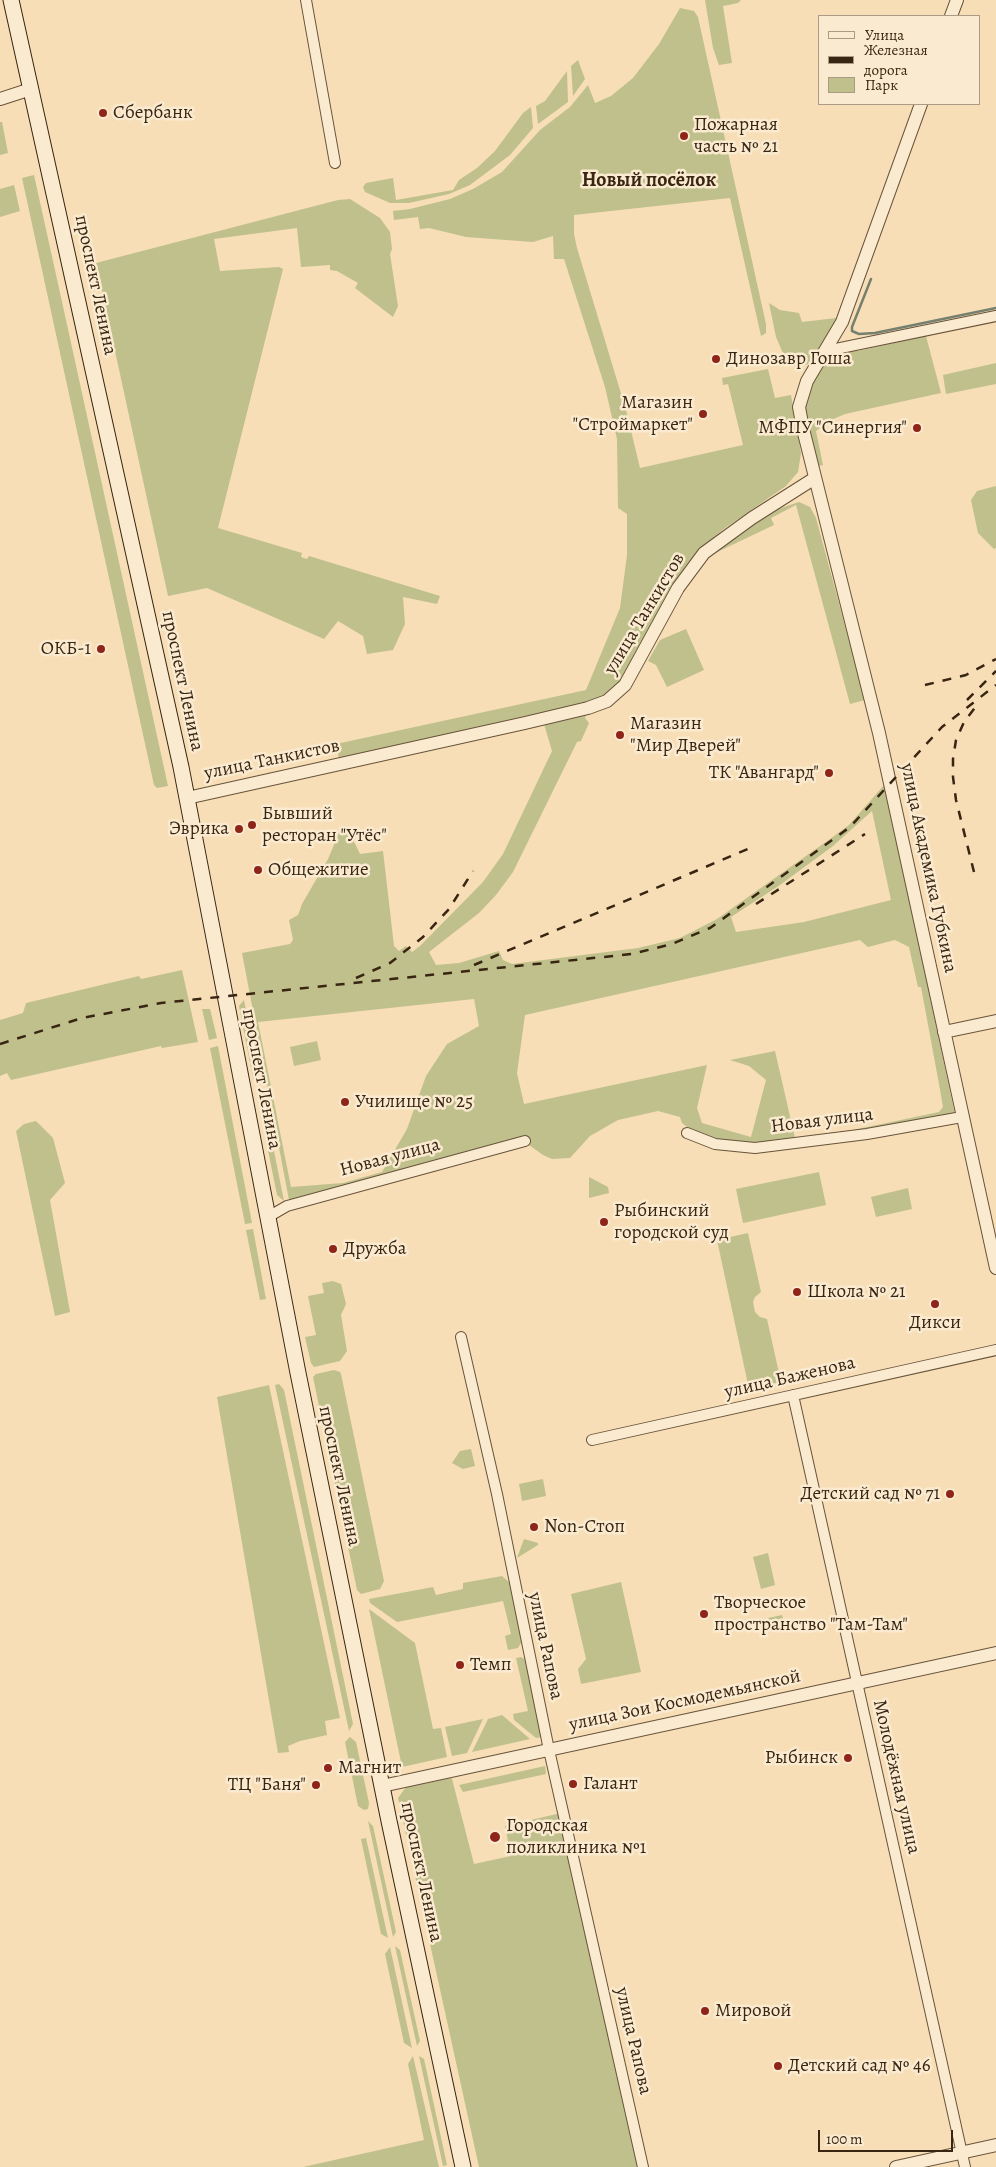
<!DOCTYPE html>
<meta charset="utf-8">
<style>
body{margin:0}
#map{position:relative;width:996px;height:2167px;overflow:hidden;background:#f7deb6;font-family:Alegreya,serif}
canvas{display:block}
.legend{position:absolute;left:818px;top:15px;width:162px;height:90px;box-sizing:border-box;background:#faead0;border:1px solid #ac9b84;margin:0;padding:6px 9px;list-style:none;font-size:15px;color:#382512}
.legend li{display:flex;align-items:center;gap:10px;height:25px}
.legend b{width:25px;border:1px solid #ac9b84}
.scale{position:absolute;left:818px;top:2130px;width:135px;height:22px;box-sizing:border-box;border:2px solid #382512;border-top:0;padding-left:6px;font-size:15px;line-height:18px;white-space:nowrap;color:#382512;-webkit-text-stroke:4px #faead0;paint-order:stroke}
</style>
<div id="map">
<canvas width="996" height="2167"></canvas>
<ul class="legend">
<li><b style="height:6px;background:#faead0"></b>Улица</li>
<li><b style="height:6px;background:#382512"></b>Железная дорога</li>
<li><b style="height:14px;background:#bfc08c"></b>Парк</li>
</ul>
<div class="scale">100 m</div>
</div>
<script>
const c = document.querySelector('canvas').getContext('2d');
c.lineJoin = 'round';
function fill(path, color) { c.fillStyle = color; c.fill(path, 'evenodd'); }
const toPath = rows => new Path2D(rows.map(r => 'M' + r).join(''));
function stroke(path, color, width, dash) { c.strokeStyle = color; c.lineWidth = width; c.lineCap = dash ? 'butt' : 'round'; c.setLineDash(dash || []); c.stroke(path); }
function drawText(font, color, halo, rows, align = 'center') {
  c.font = font + ' Alegreya,serif'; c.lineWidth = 5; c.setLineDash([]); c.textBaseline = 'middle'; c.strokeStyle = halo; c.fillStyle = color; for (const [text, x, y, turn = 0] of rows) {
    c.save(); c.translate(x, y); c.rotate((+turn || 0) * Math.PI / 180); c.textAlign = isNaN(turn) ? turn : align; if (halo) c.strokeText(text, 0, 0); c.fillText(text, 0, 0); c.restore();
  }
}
fill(toPath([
 [741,0,738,3,723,6,732,63,719,65,713,48,705,0],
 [680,8,694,11,698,17,766,324,766,333,761,336,730,198,574,215,574,234,577,248,626,410,640,468,743,445,728,384,723,385,722,378,768,369,775,398,791,395,801,453,798,472,786,486,725,528,700,549,677,580,644,644,615,689,596,700,339,759,336,744,586,690,620,608,627,555,627,514,618,508,617,439,605,387,564,259,554,259,553,236,533,242,466,237,429,228,420,229,418,217,394,220,393,211,410,209,450,199,473,189,502,172,540,130,570,107,588,85,595,103,611,96,633,78,659,44],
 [578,60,585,79,573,96,571,66],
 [567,71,568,102,538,124,536,106,545,101],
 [531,107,533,128,510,155,470,185,449,194,409,203,390,203,365,192,363,187,366,183,393,178,396,200,453,190,459,180,477,168,495,151,523,113],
 [0,122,2,122,8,153,0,155],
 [34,175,66,320,168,786,157,788,154,785,22,178],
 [14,185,20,211,0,217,0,189],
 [350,199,380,218,390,232,392,249,390,254,398,306,393,317,355,288,358,283,337,271,330,270,330,265,301,267,297,228,214,239,220,271,279,267,283,269,218,528,302,553,301,557,307,559,309,556,440,596,437,604,403,597,405,624,393,650,367,654,363,636,338,621,324,639,207,588,168,596,96,263,338,200],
 [769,303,780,310,799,313,802,322,836,318,840,320,815,359,808,364,797,368,785,358,776,337],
 [926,336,941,393,845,414,831,420,816,431,823,465,818,466,805,406,815,376,827,360,844,351,858,351],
 [996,363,996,384,946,394,943,375],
 [996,486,996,548,994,549,978,533,971,500,977,491],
 [799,502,810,507,816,518,865,700,850,704,796,505,771,518,774,525,713,554,712,553,775,510],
 [686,629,704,670,667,687,656,665,648,661,660,640],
 [587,714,585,718,589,723,581,741,577,742,513,872,496,895,479,913,429,952,436,965,459,963,499,951,503,960,512,964,638,948,680,938,717,919,830,839,849,825,885,784,955,1115,898,1126,754,1143,728,1142,698,1135,682,1123,680,1117,658,1111,618,1120,590,1136,570,1158,552,1159,543,1155,529,1145,526,1136,289,1200,242,953,290,944,293,940,289,920,298,915,302,904,328,859,339,833,347,827,360,854,383,851,394,946,399,951,406,946,412,952,420,946,483,882,503,854,552,751,544,724],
 [872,811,891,900,804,922,736,932,731,917,780,885,833,846],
 [860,940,868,947,895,940,909,947,918,987,921,987,939,1084,943,1107,939,1112,853,1130,795,1138,775,1051,730,1060,749,1066,766,1080,751,1137,702,1123,697,1108,707,1065,524,1104,517,1073,525,1015],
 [474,999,479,1026,447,1044,426,1076,407,1129,382,1172,343,1183,291,1187,258,1022],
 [182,970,198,1042,162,1048,161,1046,11,1080,7,1073,0,1076,0,1020,23,1013,26,1003,139,976,141,979],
 [244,1000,260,1084,257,1084,253,1078,239,1006],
 [202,1009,210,1009,217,1038,209,1040],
 [317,1041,321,1060,294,1066,290,1047],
 [218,1046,252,1223,245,1224,210,1048],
 [262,1091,284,1201,277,1195,257,1095],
 [36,1121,53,1138,65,1183,50,1200,70,1312,55,1316,16,1131,24,1124],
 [819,1172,826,1205,743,1223,736,1189],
 [589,1177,608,1187,609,1193,589,1198],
 [908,1188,912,1209,876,1217,871,1197],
 [253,1229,266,1299,260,1300,246,1230],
 [748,1233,761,1292,755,1297,753,1302,755,1312,760,1317,767,1319,781,1382,749,1389,717,1240],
 [333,1281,341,1284,346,1304,341,1315,347,1351,340,1361,314,1367,311,1363,305,1337,316,1335,308,1296,324,1293,322,1283],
 [334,1370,340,1372,341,1374,384,1581,380,1589,361,1594,357,1590,313,1377,316,1374],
 [279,1384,284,1390,353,1724,349,1731,275,1385],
 [269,1385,340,1718,325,1721,327,1735,300,1741,288,1746,289,1752,278,1753,217,1397],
 [471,1449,475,1466,463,1469,452,1463,460,1451],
 [543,1479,546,1496,522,1501,519,1484],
 [524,1539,538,1543,538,1545,517,1558],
 [768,1553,775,1585,761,1589,753,1557],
 [502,1576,510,1583,522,1641,518,1648,508,1650,505,1636,511,1634,503,1601,397,1622,370,1603,369,1599,433,1587,436,1595,463,1589,463,1583],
 [621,1582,641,1672,581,1684,578,1669,586,1659,571,1594],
 [369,1609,415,1643,433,1729,441,1728,447,1757,402,1767],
 [782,1615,786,1629,772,1632,768,1618],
 [521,1657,526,1660,543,1737,536,1738,514,1720,513,1714,528,1711,516,1658],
 [502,1715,530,1739,472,1752,488,1719],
 [483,1719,467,1753,452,1756,445,1727],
 [350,1737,356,1742,369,1803,368,1809,364,1810,358,1806,345,1742],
 [545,1766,546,1774,463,1792,459,1785],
 [450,1777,452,1779,474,1864,511,1856,505,1826,561,1813,639,2167,479,2167,398,1798,406,1787],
 [368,1821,373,1826,396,1932,393,1937],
 [366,1838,388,1938,381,1934,361,1839],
 [395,1946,400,1950,420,2041,417,2046],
 [390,1947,412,2048,404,2043,385,1954],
 [413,2056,439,2167,303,2167,424,2140,408,2064],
 [419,2056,424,2059,447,2165,443,2166]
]), '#bfc08c');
stroke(toPath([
 [871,279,852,327,852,331,859,334,875,333,996,308]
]), '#75806e', 2.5);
const minor = toPath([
 [306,0,335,163],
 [826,351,996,316],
 [687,1133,715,1144,755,1148,867,1134,962,1117],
 [268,1217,287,1206,525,1141],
 [461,1337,497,1494,549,1750,643,2167],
 [793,1395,965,2167],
 [592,1440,996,1350]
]);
const tertiary = toPath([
 [951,16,957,0],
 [0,99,31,89],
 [921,104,842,322,807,381,799,407,803,429,879,733,996,1268],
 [187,798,525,723,588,708,607,701,625,685,678,588,704,553,752,518,815,478],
 [944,1032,996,1021],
 [382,1786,996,1653],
 [896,2167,996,2145]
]);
const secondary = toPath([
 [11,0,181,767,298,1373,389,1821,463,2167]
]);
stroke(minor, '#68533b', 12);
stroke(tertiary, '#68533b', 14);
stroke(secondary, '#382512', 17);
stroke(minor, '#faead0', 10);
stroke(tertiary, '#faead0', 12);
stroke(secondary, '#faead0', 15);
stroke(toPath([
 [925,685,966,675,996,659],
 [967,700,996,671],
 [974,872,956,800,953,777,953,759,956,740,964,722,977,705],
 [756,904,865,834],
 [474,965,755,846],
 [356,978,390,963,423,937,449,909,473,871],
 [0,1044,82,1018,161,1003,632,954,672,944,710,928,850,827,942,727,996,685]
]), '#382512', 2.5, [9, 9]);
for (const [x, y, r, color] of [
 [103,113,5,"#8f2418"],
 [684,136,5,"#8f2418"],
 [716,359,5,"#8f2418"],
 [703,414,5,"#8f2418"],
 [917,428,5,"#8f2418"],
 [101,649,5,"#8f2418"],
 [620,735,5,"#8f2418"],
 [829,773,5,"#8f2418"],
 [252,825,5,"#8f2418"],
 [239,829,5,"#8f2418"],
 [258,870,5,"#8f2418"],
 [345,1102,5,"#8f2418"],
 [604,1222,5,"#8f2418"],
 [333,1249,5,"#8f2418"],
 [797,1292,5,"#8f2418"],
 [935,1304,5,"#8f2418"],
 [950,1494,5,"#8f2418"],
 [534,1527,5,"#8f2418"],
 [704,1614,5,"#8f2418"],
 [460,1665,5,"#8f2418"],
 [848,1758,5,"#8f2418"],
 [328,1768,5,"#8f2418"],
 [573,1784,5,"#8f2418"],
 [316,1785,5,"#8f2418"],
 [495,1837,6,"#8f2418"],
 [705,2011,5,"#8f2418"],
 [778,2066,5,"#8f2418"]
]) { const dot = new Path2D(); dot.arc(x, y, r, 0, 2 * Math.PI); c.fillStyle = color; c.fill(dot); stroke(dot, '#faead0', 2); }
drawText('19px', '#382512', '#faead0', [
 ["Сбербанк",113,113],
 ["Пожарная",694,125],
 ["часть № 21",694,147],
 ["Динозавр Гоша",726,359],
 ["Магазин",693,403,"right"],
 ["\"Строймаркет\"",693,425,"right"],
 ["МФПУ \"Синергия\"",907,428,"right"],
 ["ОКБ-1",91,649,"right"],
 ["Магазин",630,724],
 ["\"Мир Дверей\"",630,746],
 ["ТК \"Авангард\"",819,773,"right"],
 ["Бывший",262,814],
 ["ресторан \"Утёс\"",262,836],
 ["Эврика",229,829,"right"],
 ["Общежитие",268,870],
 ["Училище № 25",355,1102],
 ["Рыбинский",614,1211],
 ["городской суд",614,1233],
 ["Дружба",343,1249],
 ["Школа № 21",807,1292],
 ["Дикси",935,1323,"center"],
 ["Детский сад № 71",940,1494,"right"],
 ["Non-Стоп",544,1527],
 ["Творческое",714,1603],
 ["пространство \"Там-Там\"",714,1625],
 ["Темп",470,1665],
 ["Рыбинск",838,1758,"right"],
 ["Магнит",338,1768],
 ["Галант",583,1784],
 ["ТЦ \"Баня\"",306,1785,"right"],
 ["Городская",506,1826],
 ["поликлиника №1",506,1848],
 ["Мировой",715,2011],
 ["Детский сад № 46",788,2066]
], 'left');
drawText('19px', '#382512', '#faead0', [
 ["проспект Ленина",95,285,78],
 ["улица Танкистов",645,614,-59],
 ["проспект Ленина",182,681,78],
 ["улица Танкистов",272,760,-12],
 ["улица Академика Губкина",928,868,78],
 ["проспект Ленина",261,1079,79],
 ["Новая улица",822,1121,-7],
 ["Новая улица",390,1158,-15],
 ["улица Баженова",790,1378,-13],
 ["проспект Ленина",339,1476,78],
 ["улица Рапова",545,1646,78],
 ["улица Зои Космодемьянской",685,1701,-12],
 ["Молодёжная улица",896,1777,77],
 ["проспект Ленина",421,1872,78],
 ["улица Рапова",633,2041,77]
]);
drawText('bold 20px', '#382512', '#faead0', [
 ["Новый посёлок",649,181]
]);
</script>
